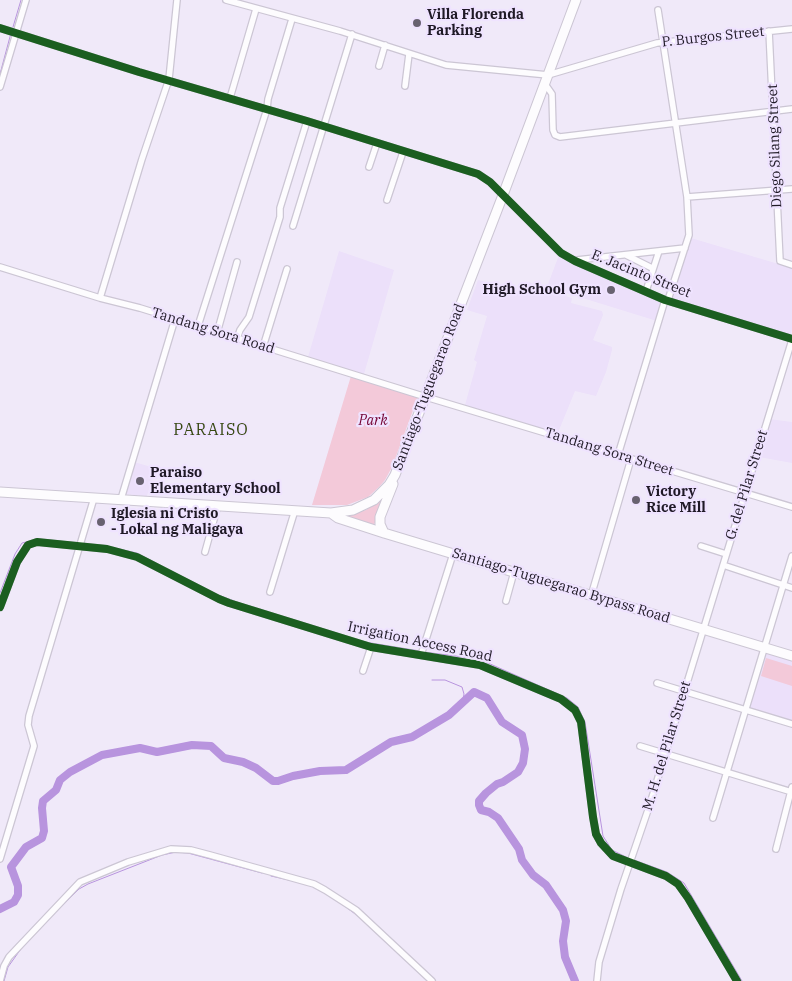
<!DOCTYPE html>
<style>
body{margin:0}
canvas{display:block;background:#f0e9f9}
</style>
<canvas width="792" height="981"></canvas>
<script>
const c = document.querySelector('canvas').getContext('2d');
c.lineJoin = 'round';
function fill(path, color) { c.fillStyle = color; c.fill(path, 'evenodd'); }
const toPath = rows => new Path2D(rows.map(r => 'M' + r).join(''));
function stroke(path, color, width, dash) { c.strokeStyle = color; c.lineWidth = width; c.lineCap = dash ? 'butt' : 'round'; c.setLineDash(dash || []); c.stroke(path); }
function drawText(font, color, halo, rows, align = 'center') {
  c.font = font + ' "IBM Plex Serif",serif'; c.lineWidth = 4.5; c.setLineDash([]); c.textBaseline = 'middle'; c.strokeStyle = halo; c.fillStyle = color; for (const [text, x, y, turn = 0] of rows) {
    c.save(); c.translate(x, y); c.rotate((+turn || 0) * Math.PI / 180); c.textAlign = isNaN(turn) ? turn : align; if (halo) c.strokeText(text, 0, 0); c.fillText(text, 0, 0); c.restore();
  }
}
fill(toPath([
 [691,238,792,268,792,329,790,336,672,300],
 [339,251,394,270,364,374,308,357],
 [559,255,664,302,657,321,547,287],
 [478,280,525,294,529,282,552,292,572,298,571,303,602,311,603,315,593,340,612,347,612,350,606,372,596,396,575,391,557,435,465,405,477,362,474,360,487,316,467,310],
 [769,419,792,422,792,463,759,457],
 [134,462,155,468,147,496,124,494],
 [765,653,792,661,792,723,749,711]
]), '#ece0fa');
fill(toPath([
 [351,376,418,397,392,467,385,480,379,487,368,497,347,505,312,505],
 [383,498,376,522,373,525,340,515,366,510],
 [766,658,792,666,792,686,761,676]
]), '#f3c9d9');
stroke(toPath([
 [13,27,21,0],
 [0,74,11,33],
 [114,548,137,553,165,568],
 [198,585,210,591],
 [0,593,15,554,22,543,38,539,78,543],
 [218,595,256,609],
 [365,642,420,651],
 [424,652,479,659,567,698,578,707,585,722,603,836,612,850,628,858],
 [432,680,445,680,462,687,464,694,463,701],
 [634,860,667,872,684,883,742,981],
 [271,876,298,882],
 [339,902,358,916,415,969],
 [46,922,79,889,88,884,162,855,176,852,188,853,262,873],
 [4,981,8,967,23,946]
]), '#b894de', 1);
stroke(toPath([
 [0,909,14,902,18,895,18,886,11,867,26,847,42,838,44,831,42,808,43,801,56,790,60,780,70,772,102,755,140,748,157,752,192,745,211,746,224,758,243,762,256,768,273,781,278,781,293,776,320,771,346,770,391,742,412,737,449,715,474,692,487,698,502,722,522,735,525,749,523,763,518,772,503,782,497,784,486,793,479,801,479,805,481,810,489,812,498,818,519,849,522,860,533,875,546,885,563,910,566,921,563,941,565,957,575,981]
]), '#b894de', 8);
const minor = toPath([
 [226,0,340,31,446,65,548,75,657,43,792,29],
 [658,10,687,197,689,235,668,300],
 [0,28,139,72,307,121,478,174,490,182,561,253,575,261,665,300,792,339],
 [769,31,780,261,792,265],
 [379,66,385,45],
 [545,84,552,94,553,130,555,135,560,137,792,109],
 [405,86,409,54],
 [0,87,26,0],
 [230,98,256,9],
 [369,167,377,143],
 [687,197,792,189],
 [387,200,403,152],
 [293,226,352,34],
 [626,255,652,268],
 [577,260,685,248],
 [0,267,100,298,140,308,426,397,792,507],
 [646,291,659,251],
 [100,298,142,159,169,79,177,0],
 [198,326,267,109,268,99,292,19],
 [217,333,237,262],
 [237,339,240,330,249,317,280,217,280,208,307,121],
 [263,347,287,269],
 [618,455,665,300],
 [121,499,175,319],
 [701,546,726,554],
 [205,552,218,505],
 [723,565,792,588],
 [270,592,295,510],
 [591,596,631,459],
 [506,601,514,572],
 [0,607,17,562,28,545,37,542,107,549,137,557,219,599,229,603,371,647,480,665,561,699,575,710,581,722,593,817,596,834,601,843,613,856,666,876,678,884,688,898,737,981],
 [421,655,453,554],
 [363,671,371,647],
 [657,683,792,724],
 [640,746,792,792],
 [713,818,792,556],
 [776,849,792,787],
 [0,859,34,746,28,725,29,716,94,498],
 [0,981,4,966,9,957,80,882,128,862,171,849,191,850,210,855,314,884,325,890,356,910,432,981],
 [597,981,599,962,621,889,649,807,792,340]
]);
const highway = toPath([
 [0,492,331,513,353,510,374,500,389,485,395,475,503,195,576,0],
 [331,513,338,518,384,533,792,656],
 [384,533,380,524,380,517,393,484]
]);
stroke(minor, '#ccc6d4', 8);
stroke(highway, '#ccc6d4', 11);
stroke(minor, '#fdfcfe', 5.5);
stroke(highway, '#fdfcfe', 9);
stroke(toPath([
 [0,28,139,72,307,121,478,174,490,182,561,253,575,261,665,300,792,339],
 [0,607,17,562,28,545,37,542,107,549,137,557,219,599,229,603,371,647,480,665,561,699,575,710,581,722,593,817,596,834,601,843,613,856,666,876,678,884,688,898,737,981]
]), '#1b5e20', 8);
for (const [x, y, r, color] of [
 [417,23,5,"#686270"],
 [611,290,5,"#686270"],
 [140,481,5,"#686270"],
 [636,500,5,"#686270"],
 [101,522,5,"#686270"]
]) { const dot = new Path2D(); dot.arc(x, y, r, 0, 2 * Math.PI); c.fillStyle = color; c.fill(dot); stroke(dot, '#efe3ff', 2); }
drawText('bold 14px', '#1f1926', '#efe3ff', [
 ["Villa Florenda",427,15],
 ["Parking",427,31],
 ["High School Gym",601,290,"right"],
 ["Paraiso",150,473],
 ["Elementary School",150,489],
 ["Victory",646,492],
 ["Rice Mill",646,508],
 ["Iglesia ni Cristo",111,514],
 ["- Lokal ng Maligaya",111,530]
], 'left');
drawText('14px', '#1f1926', '#efe3ff', [
 ["P. Burgos Street",713,37,-6],
 ["Diego Silang Street",775,146,-92],
 ["E. Jacinto Street",641,274,22],
 ["Tandang Sora Road",213,331,17],
 ["Santiago-Tuguegarao Road",429,387,-69],
 ["Tandang Sora Street",609,452,17],
 ["G. del Pilar Street",747,485,-73],
 ["Santiago-Tuguegarao Bypass Road",561,586,17],
 ["Irrigation Access Road",420,642,12],
 ["M. H. del Pilar Street",667,746,-73]
]);
drawText('italic 14px', '#730032', '#efe3ff', [
 ["Park",373,421]
]);
c.letterSpacing = '1px';
drawText('16px', '#384913', '#efe3ff', [
 ["PARAISO",211,430]
]);
c.letterSpacing = '0px';
</script>
